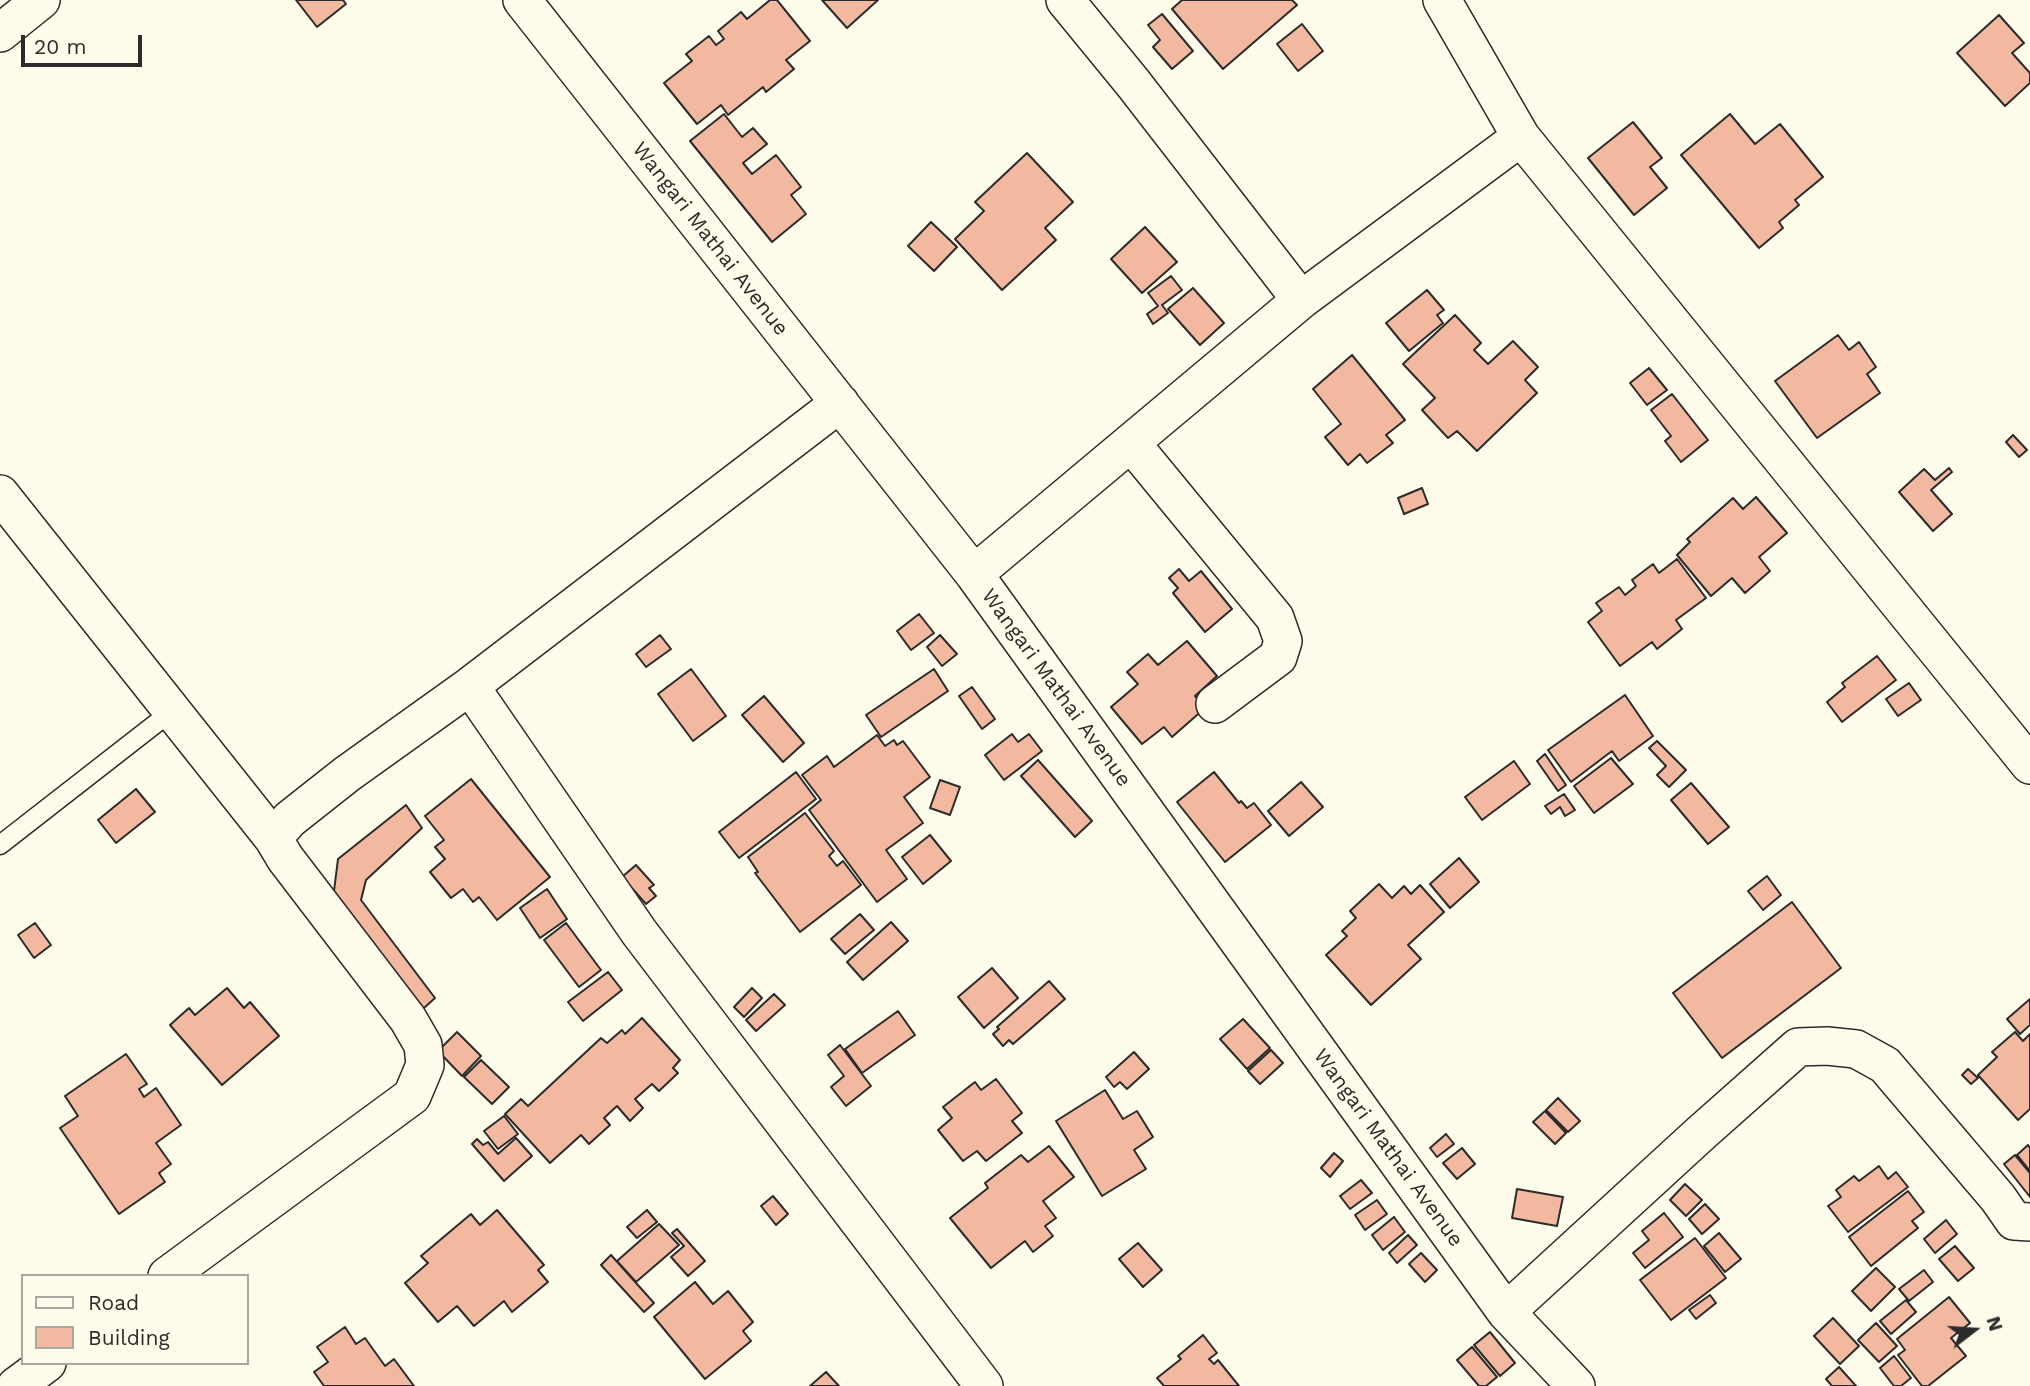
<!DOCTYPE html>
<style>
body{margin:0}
#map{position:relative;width:2030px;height:1386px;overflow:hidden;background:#fdfbea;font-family:"Work Sans",sans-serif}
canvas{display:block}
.legend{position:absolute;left:21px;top:1274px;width:228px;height:91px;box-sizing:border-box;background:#fdfbea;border:2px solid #a9a89e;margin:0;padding:9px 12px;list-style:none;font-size:21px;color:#2b2b2b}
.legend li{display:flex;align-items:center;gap:14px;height:35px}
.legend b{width:35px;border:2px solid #a9a89e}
.north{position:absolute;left:1939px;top:1295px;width:70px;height:70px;-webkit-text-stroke:5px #fdfbea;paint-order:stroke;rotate:73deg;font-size:19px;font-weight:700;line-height:28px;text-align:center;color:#2b2b2b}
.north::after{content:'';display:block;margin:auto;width:24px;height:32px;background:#2b2b2b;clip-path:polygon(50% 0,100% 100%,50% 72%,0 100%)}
.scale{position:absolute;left:21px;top:35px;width:121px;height:32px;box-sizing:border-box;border:4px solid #2b2b2b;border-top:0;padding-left:9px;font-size:21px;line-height:24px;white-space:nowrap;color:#2b2b2b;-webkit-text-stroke:5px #fdfbea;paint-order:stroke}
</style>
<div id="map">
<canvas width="2030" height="1386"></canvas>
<ul class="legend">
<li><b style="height:9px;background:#fdfbea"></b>Road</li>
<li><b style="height:19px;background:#f2b8a0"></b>Building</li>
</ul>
<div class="north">N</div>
<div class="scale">20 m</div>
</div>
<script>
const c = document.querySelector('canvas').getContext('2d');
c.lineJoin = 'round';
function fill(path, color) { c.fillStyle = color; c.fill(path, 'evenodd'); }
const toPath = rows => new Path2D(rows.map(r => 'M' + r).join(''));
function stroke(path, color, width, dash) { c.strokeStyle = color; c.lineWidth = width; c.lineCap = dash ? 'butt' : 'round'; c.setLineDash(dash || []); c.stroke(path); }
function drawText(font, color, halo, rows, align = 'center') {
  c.font = font + ' "Work Sans",sans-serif'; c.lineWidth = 5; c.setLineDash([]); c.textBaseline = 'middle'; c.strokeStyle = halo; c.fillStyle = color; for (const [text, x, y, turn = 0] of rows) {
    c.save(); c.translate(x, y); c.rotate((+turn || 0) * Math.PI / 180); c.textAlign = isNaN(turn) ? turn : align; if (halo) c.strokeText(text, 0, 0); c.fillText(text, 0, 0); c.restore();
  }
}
const building = toPath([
 [296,0,343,0,346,4,317,27,296,0],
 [770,0,777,0,810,41,786,60,794,69,766,92,763,87,728,115,721,105,697,124,664,83,692,61,686,54,709,36,716,45,724,39,718,31,741,12,747,19,770,0],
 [822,0,878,0,847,28,822,0],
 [1182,0,1292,0,1297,5,1223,69,1172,9,1182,0],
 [1162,14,1193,51,1172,69,1153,47,1160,40,1148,25,1162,14],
 [1999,15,2024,43,2012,53,2030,73,2030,83,2005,106,1957,53,1999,15],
 [1302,24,1323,51,1298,71,1277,44,1302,24],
 [724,114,742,137,753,128,767,144,743,163,752,174,776,155,801,187,791,195,806,214,772,242,690,141,724,114],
 [1730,114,1755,144,1780,124,1823,177,1795,200,1799,205,1779,222,1783,228,1759,248,1681,155,1730,114],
 [1633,122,1662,158,1650,167,1667,188,1634,215,1588,158,1633,122],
 [1027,153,1073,202,1045,228,1056,240,1002,290,955,239,984,211,975,202,1027,153],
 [931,222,957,247,934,271,908,246,931,222],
 [1145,227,1177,262,1142,293,1111,259,1145,227],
 [1171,276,1182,290,1162,305,1168,313,1153,324,1147,314,1158,306,1148,293,1171,276],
 [1193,288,1224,323,1200,345,1168,309,1193,288],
 [1427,290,1444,310,1437,315,1443,323,1409,351,1386,323,1427,290],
 [1455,315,1481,343,1474,350,1488,364,1513,341,1538,367,1525,380,1537,393,1477,451,1457,431,1448,438,1422,410,1435,398,1403,364,1455,315],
 [1838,335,1849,350,1859,342,1876,367,1867,374,1880,393,1817,438,1775,381,1838,335],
 [1352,355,1405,420,1386,435,1393,443,1367,463,1360,454,1348,465,1325,437,1341,424,1313,389,1352,355],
 [1649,368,1667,390,1647,405,1630,383,1649,368],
 [1672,394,1708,440,1681,462,1665,441,1671,436,1651,410,1672,394],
 [2013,435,2027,450,2019,457,2006,442,2013,435],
 [1949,468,1952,472,1931,490,1952,514,1933,531,1899,492,1924,469,1935,480,1949,468],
 [1422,488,1428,504,1404,514,1398,498,1422,488],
 [1756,497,1787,533,1759,557,1770,571,1745,593,1732,578,1711,596,1677,555,1690,542,1687,539,1733,498,1743,509,1756,497],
 [1677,559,1706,598,1676,620,1682,629,1657,649,1652,642,1620,666,1588,622,1602,611,1596,603,1619,587,1625,595,1636,586,1632,580,1653,564,1659,573,1677,559],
 [1179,569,1189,581,1201,571,1232,609,1205,632,1173,593,1178,588,1169,578,1179,569],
 [919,614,934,633,911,650,897,631,919,614],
 [660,635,671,649,646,667,636,654,660,635],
 [940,635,957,654,942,666,927,647,940,635],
 [1187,641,1217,676,1195,696,1205,708,1172,737,1164,727,1142,744,1111,707,1138,684,1127,672,1148,654,1158,665,1187,641],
 [1877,656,1896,680,1842,722,1827,702,1845,687,1842,683,1877,656],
 [691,669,726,716,693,741,658,694,691,669],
 [934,669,948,691,881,737,866,715,934,669],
 [1909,683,1921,700,1898,716,1886,699,1909,683],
 [972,687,995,719,982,729,959,696,972,687],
 [1625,695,1653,736,1619,761,1612,751,1571,782,1548,750,1625,695],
 [764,696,804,743,783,762,742,715,764,696],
 [1012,734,1018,742,1029,734,1042,751,1004,780,985,755,1012,734],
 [877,735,885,746,894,740,897,745,903,741,930,777,904,797,923,823,886,850,907,879,877,902,809,810,821,800,802,775,827,756,834,767,877,735],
 [1657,741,1686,770,1669,787,1657,775,1666,766,1649,748,1657,741],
 [1545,754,1566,785,1558,791,1537,761,1545,754],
 [1611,758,1633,784,1594,813,1574,786,1611,758],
 [1038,760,1092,821,1075,837,1021,776,1038,760],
 [1514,761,1530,784,1482,820,1465,797,1514,761],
 [796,772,816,799,739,858,719,832,796,772],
 [1214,772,1239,803,1241,801,1247,808,1254,803,1271,825,1225,862,1177,802,1214,772],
 [471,779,550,877,497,920,479,897,473,902,463,889,451,898,430,872,445,859,435,847,444,840,425,816,471,779],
 [940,780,960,787,950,815,930,808,940,780],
 [1301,782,1323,807,1289,836,1268,811,1301,782],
 [1691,783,1729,827,1708,844,1671,800,1691,783],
 [136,789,155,812,116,843,98,820,136,789],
 [1564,794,1575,810,1565,816,1560,807,1551,814,1545,806,1564,794],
 [406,805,422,828,366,880,361,900,435,998,413,1018,332,907,338,859,406,805],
 [805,813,834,851,829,856,837,866,843,861,861,885,800,932,755,873,758,872,748,857,805,813],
 [930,835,951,861,923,884,902,857,930,835],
 [1459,858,1479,882,1450,908,1430,884,1459,858],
 [636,865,654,885,649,888,656,896,646,904,622,877,636,865],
 [1767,876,1781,895,1763,910,1748,891,1767,876],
 [1379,884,1392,898,1404,886,1411,894,1420,885,1444,912,1408,945,1421,959,1371,1005,1326,955,1347,936,1342,931,1356,918,1350,911,1379,884],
 [547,889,567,919,540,938,520,908,547,889],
 [1792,902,1841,968,1722,1058,1673,993,1792,902],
 [860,914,874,930,845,954,831,939,860,914],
 [891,922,908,941,863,980,847,962,891,922],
 [35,923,51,945,34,958,18,935,35,923],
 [566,923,601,970,579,987,544,940,566,923],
 [992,968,1018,998,984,1028,958,997,992,968],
 [608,972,622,990,583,1021,568,1002,608,972],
 [1049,981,1065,999,1013,1044,1009,1040,1003,1046,993,1034,999,1029,997,1027,1049,981],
 [227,988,244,1008,250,1002,279,1036,222,1085,170,1025,189,1008,195,1015,227,988],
 [752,988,762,998,744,1017,734,1007,752,988],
 [774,994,785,1005,756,1031,746,1020,774,994],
 [2030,999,2030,1025,2020,1034,2007,1019,2030,999],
 [898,1011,915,1035,862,1073,845,1049,898,1011],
 [642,1018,680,1060,673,1068,678,1073,659,1091,652,1084,635,1099,643,1108,630,1121,617,1106,604,1118,610,1125,589,1144,581,1135,550,1163,505,1114,521,1099,528,1106,601,1038,607,1043,622,1030,625,1034,642,1018],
 [1243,1019,1270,1048,1247,1069,1220,1039,1243,1019],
 [457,1032,481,1056,462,1076,438,1051,457,1032],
 [2015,1032,2023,1041,2030,1034,2030,1109,2018,1120,1978,1075,1997,1057,1992,1052,2015,1032],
 [840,1045,871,1086,846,1106,831,1087,844,1076,828,1055,840,1045],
 [1271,1050,1283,1063,1260,1084,1248,1071,1271,1050],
 [1134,1052,1149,1069,1127,1089,1120,1082,1114,1087,1106,1077,1134,1052],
 [126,1054,147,1084,139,1089,144,1097,156,1088,181,1125,156,1143,171,1164,159,1173,165,1182,119,1214,60,1128,78,1116,65,1096,126,1054],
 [481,1060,509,1087,492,1104,464,1077,481,1060],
 [1968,1069,1978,1078,1971,1084,1962,1075,1968,1069],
 [996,1079,1022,1113,1012,1121,1022,1133,986,1161,977,1151,963,1161,938,1130,952,1118,943,1107,975,1082,981,1090,996,1079],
 [1105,1090,1123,1119,1137,1111,1153,1137,1134,1150,1146,1169,1102,1196,1056,1121,1105,1090],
 [1558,1098,1580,1121,1568,1132,1546,1110,1558,1098],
 [1545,1111,1566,1133,1555,1144,1533,1122,1545,1111],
 [504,1116,518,1134,498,1149,484,1131,504,1116],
 [1446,1134,1454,1144,1437,1157,1430,1148,1446,1134],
 [516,1138,532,1156,504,1181,472,1144,477,1139,483,1145,488,1142,498,1154,516,1138],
 [2028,1145,2030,1148,2030,1171,2017,1155,2028,1145],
 [1049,1146,1074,1177,1043,1201,1056,1218,1045,1226,1053,1236,1033,1252,1025,1241,991,1268,950,1218,988,1188,985,1183,1021,1155,1028,1162,1049,1146],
 [1462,1148,1475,1164,1457,1179,1443,1163,1462,1148],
 [1334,1153,1343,1161,1330,1177,1321,1168,1334,1153],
 [2015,1155,2030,1173,2030,1197,2004,1164,2015,1155],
 [1879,1166,1888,1179,1896,1172,1908,1187,1848,1232,1828,1206,1841,1197,1836,1190,1854,1176,1859,1181,1879,1166],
 [1361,1180,1372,1193,1350,1209,1340,1196,1361,1180],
 [1685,1184,1702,1200,1686,1216,1670,1200,1685,1184],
 [1517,1189,1563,1197,1557,1226,1512,1218,1517,1189],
 [1908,1191,1924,1212,1912,1221,1918,1228,1871,1266,1849,1237,1908,1191],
 [773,1196,788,1214,776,1225,761,1206,773,1196],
 [1377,1200,1387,1214,1365,1230,1355,1215,1377,1200],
 [1705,1204,1719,1219,1702,1234,1689,1219,1705,1204],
 [497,1210,544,1265,538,1270,548,1282,512,1312,504,1301,474,1326,457,1306,438,1322,405,1283,428,1263,421,1256,471,1214,480,1225,497,1210],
 [647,1210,657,1222,637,1238,627,1227,647,1210],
 [1664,1213,1683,1237,1645,1268,1633,1253,1649,1240,1642,1231,1664,1213],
 [1394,1217,1405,1232,1383,1250,1372,1235,1394,1217],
 [1946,1220,1957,1234,1935,1253,1924,1239,1946,1220],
 [659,1224,679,1245,636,1282,617,1261,659,1224],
 [677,1229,705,1261,688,1276,671,1257,684,1246,672,1233,677,1229],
 [1719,1233,1741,1259,1725,1272,1704,1246,1719,1233],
 [1408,1235,1417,1245,1397,1263,1389,1253,1408,1235],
 [1695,1238,1726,1278,1671,1320,1640,1280,1695,1238],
 [1138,1243,1162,1270,1143,1287,1119,1259,1138,1243],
 [1955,1246,1974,1268,1958,1281,1939,1259,1955,1246],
 [1421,1253,1437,1270,1425,1282,1409,1264,1421,1253],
 [611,1255,654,1303,644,1312,601,1265,611,1255],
 [1876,1268,1895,1287,1871,1311,1852,1291,1876,1268],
 [1924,1270,1933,1282,1909,1301,1899,1289,1924,1270],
 [695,1282,713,1304,728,1291,753,1322,743,1331,751,1341,705,1379,654,1317,695,1282],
 [1710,1295,1716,1303,1696,1319,1689,1310,1710,1295],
 [1949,1297,1970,1323,1951,1338,1966,1356,1928,1386,1922,1386,1898,1355,1905,1350,1897,1339,1949,1297],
 [1906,1300,1916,1312,1891,1334,1880,1321,1906,1300],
 [1833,1318,1859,1346,1840,1364,1814,1336,1833,1318],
 [1876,1323,1897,1346,1879,1362,1858,1340,1876,1323],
 [345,1327,356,1344,365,1338,385,1366,394,1359,414,1386,324,1386,314,1372,328,1362,317,1347,345,1327],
 [1490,1332,1515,1363,1500,1376,1474,1345,1490,1332],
 [1203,1335,1217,1353,1209,1359,1214,1364,1218,1360,1239,1386,1164,1386,1157,1378,1181,1359,1178,1356,1203,1335],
 [1472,1347,1497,1377,1486,1386,1479,1386,1457,1360,1472,1347],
 [1894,1356,1911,1378,1901,1386,1894,1386,1880,1368,1894,1356],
 [1839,1367,1856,1386,1832,1386,1826,1379,1839,1367],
 [826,1372,839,1386,810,1386,826,1372]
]);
fill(building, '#f2b8a0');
stroke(building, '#2b2b2b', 2);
const lane = toPath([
 [0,845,172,711]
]);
const street = toPath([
 [522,0,974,574,1506,1312,1576,1386],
 [1065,0,1133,83,1301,300],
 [1442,0,1521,137,2030,765],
 [0,33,41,0],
 [1131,443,1275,618,1283,641,1278,657,1215,704],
 [0,494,273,838],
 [974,574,1301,300,1521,137],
 [470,686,639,932,984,1386],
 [167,1276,412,1096,425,1065,423,1045,408,1019,285,858,273,838,290,819,347,774,470,686,840,403],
 [1506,1312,1700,1134,1798,1047,1827,1046,1856,1049,1885,1065,1998,1198,2014,1221,2030,1222],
 [16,1386,47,1363]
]);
stroke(lane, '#2b2b2b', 21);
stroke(street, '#2b2b2b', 40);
stroke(lane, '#fdfbea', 18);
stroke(street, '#fdfbea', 37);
drawText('21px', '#2b2b2b', '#fdfbea', [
 ["Wangari Mathai Avenue",710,239,52],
 ["Wangari Mathai Avenue",1056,688,54],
 ["Wangari Mathai Avenue",1388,1148,54]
]);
</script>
